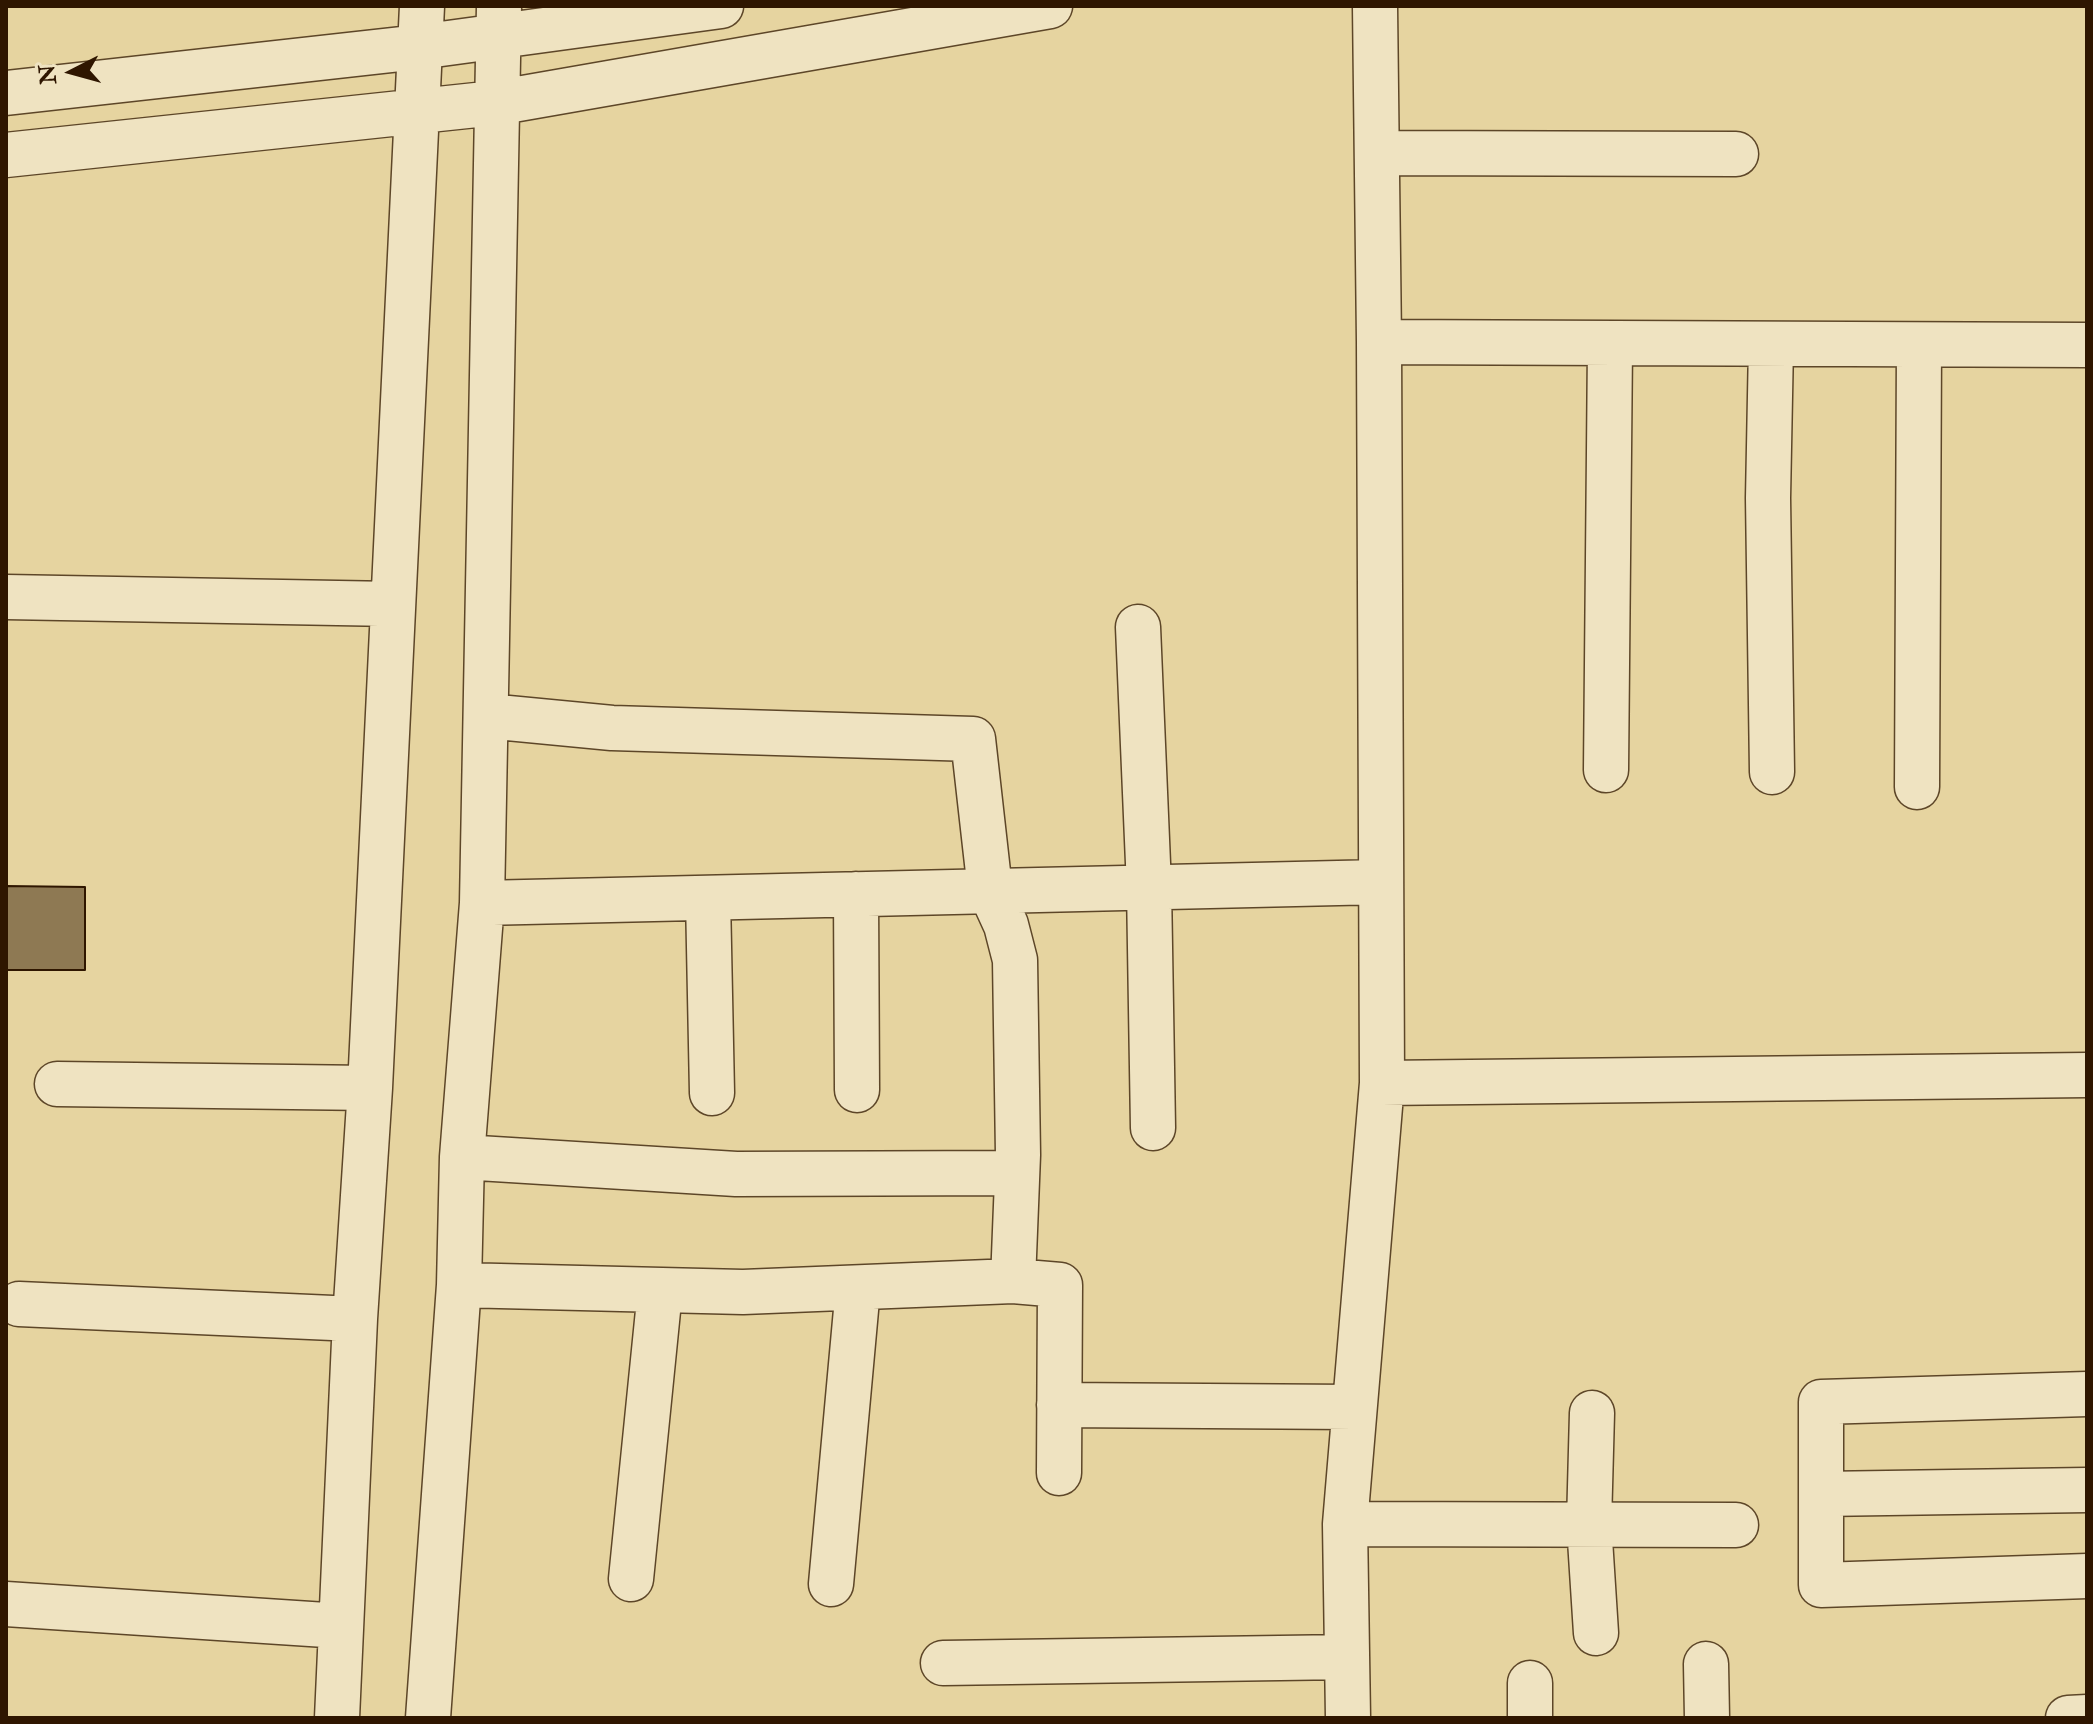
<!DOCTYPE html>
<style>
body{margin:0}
#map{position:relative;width:2093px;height:1724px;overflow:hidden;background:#e6d4a0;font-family:"IM FELL Double Pica",serif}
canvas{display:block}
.frame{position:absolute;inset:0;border:8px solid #2f1600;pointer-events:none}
.north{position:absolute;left:32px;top:32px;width:80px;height:80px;-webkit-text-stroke:6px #efe3c1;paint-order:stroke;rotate:264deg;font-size:22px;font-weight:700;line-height:32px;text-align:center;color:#2f1600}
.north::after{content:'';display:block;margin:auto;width:28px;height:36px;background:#2f1600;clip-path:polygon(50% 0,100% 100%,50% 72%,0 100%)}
</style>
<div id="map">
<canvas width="2093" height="1724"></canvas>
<div class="frame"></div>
<div class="north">N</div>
</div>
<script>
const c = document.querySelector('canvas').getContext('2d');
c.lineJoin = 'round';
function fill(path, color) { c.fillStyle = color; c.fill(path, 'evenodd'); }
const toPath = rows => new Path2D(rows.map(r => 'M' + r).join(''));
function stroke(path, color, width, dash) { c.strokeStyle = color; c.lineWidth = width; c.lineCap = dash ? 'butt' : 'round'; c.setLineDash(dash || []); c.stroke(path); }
const building = toPath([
 [6,886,85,887,85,970,6,970,6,886]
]);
fill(building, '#8e7953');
stroke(building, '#2f1600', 2);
const minor = toPath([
 [6,93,419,47,721,6],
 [1377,153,1736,154],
 [6,155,495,103,1050,6],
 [1379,342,2087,345],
 [1771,345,1768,498,1772,772],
 [6,597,393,604],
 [1138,627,1149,887,1153,1128],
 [1606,770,1610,345],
 [1917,787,1919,345],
 [856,894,857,1090],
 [708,898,712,1093],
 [482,903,1381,882],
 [1382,1083,2087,1075],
 [57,1084,370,1088],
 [462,1157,736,1174,1017,1173],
 [1013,1281,1060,1285,1059,1473],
 [459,1285,743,1292,1013,1281,1018,1155,1015,960,1006,925,990,890,973,739,612,728,487,716],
 [19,1304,355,1319],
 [2087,1394,1821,1402,1821,1585,2087,1576],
 [1059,1405,1353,1407],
 [1592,1413,1589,1524,1596,1633],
 [1821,1494,2087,1490],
 [1345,1524,1736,1525],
 [631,1579,660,1291],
 [831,1584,858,1288],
 [6,1604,341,1626],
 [943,1663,1347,1657],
 [1706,1664,1707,1718],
 [1530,1683,1530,1718],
 [337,1718,355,1319,370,1088,422,6],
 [428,1718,459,1285,462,1157,482,903,499,6],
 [1348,1718,1345,1524,1382,1083,1379,342,1375,6],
 [2068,1718,2087,1717]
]);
stroke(minor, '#5d4628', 47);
stroke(minor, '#efe3c1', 44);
</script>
